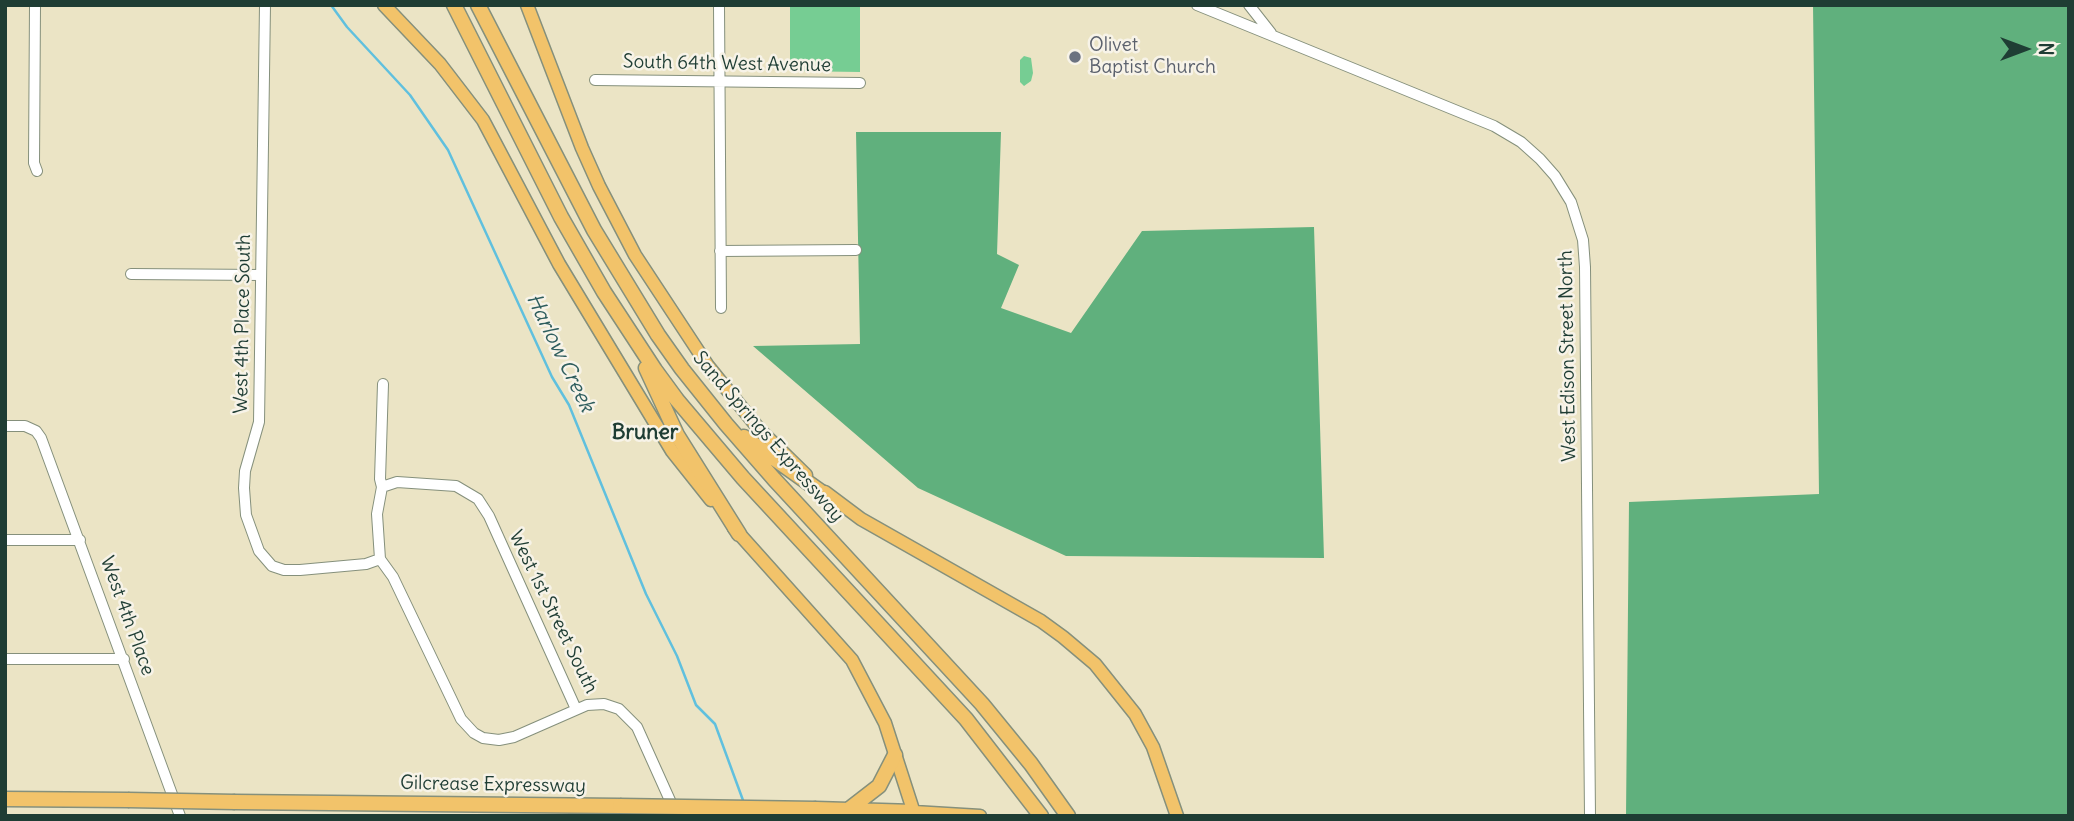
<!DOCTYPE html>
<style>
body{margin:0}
#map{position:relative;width:2074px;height:821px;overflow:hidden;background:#ebe4c5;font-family:Delius,sans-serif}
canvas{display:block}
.frame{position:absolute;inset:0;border:7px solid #1f3d34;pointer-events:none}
.north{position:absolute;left:1990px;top:14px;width:70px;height:70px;-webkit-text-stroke:5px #f7f3e8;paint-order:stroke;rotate:90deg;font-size:19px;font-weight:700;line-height:28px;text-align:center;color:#1f3d34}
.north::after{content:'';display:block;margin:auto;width:24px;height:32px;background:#1f3d34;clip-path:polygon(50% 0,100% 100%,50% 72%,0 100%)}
</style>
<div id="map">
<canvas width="2074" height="821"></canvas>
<div class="frame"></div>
<div class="north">N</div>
</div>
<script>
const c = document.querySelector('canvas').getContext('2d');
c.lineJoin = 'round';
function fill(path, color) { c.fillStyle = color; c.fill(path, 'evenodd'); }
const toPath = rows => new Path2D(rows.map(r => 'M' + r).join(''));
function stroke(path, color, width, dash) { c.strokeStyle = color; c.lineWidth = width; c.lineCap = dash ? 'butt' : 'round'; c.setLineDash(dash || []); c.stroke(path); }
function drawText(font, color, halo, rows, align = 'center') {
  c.font = font + ' Delius,sans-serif'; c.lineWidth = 5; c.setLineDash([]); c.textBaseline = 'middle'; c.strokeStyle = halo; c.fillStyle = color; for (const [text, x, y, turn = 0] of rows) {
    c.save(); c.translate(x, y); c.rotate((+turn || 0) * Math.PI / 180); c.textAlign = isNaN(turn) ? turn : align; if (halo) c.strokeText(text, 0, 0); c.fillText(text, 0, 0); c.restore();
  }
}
fill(toPath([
 [790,5,860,5,860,72,790,71],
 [1024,56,1031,58,1033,73,1031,81,1024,86,1020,82,1020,60]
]), '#76cd93');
fill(toPath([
 [1813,5,2069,5,2069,816,1626,816,1629,502,1819,494],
 [856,132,1001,132,997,254,1019,265,1001,308,1071,333,1142,231,1314,227,1324,558,1066,556,918,488,753,346,860,344]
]), '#60b07d');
stroke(toPath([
 [331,5,347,27,410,95,448,150,552,377,569,405,646,594,677,656,696,705,715,724,744,803]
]), '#60c0de', 2.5);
const minor = toPath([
 [35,5,34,163,37,171],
 [265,5,259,422,245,471,244,488,246,515,259,551,272,566,284,570,300,570,366,564,380,559],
 [719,5,721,308],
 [1197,5,1494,126,1521,142,1540,159,1555,176,1571,202,1583,240,1585,267,1590,816],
 [1249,5,1271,33],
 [595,80,860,83],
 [720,251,856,250],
 [131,274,261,275],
 [383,384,380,479,382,487,377,514,380,559,393,577,461,719,474,733,483,738,499,740,514,737,587,705,604,704,619,709,637,727,677,816],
 [5,426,25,426,36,431,41,438,180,816],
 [382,487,397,482,456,486,478,499,489,516,576,709],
 [5,540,80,540],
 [5,659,124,659]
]);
const major = toPath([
 [384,5,440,64,483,120,559,264,672,451,711,500],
 [527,5,582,148,599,186,635,255,708,366,759,429,806,475],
 [825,492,861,519,1041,621,1063,637,1095,664,1135,714,1153,747,1177,816],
 [734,528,852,660,885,723,915,816],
 [914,812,980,816]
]);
const highway = toPath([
 [454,5,561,217,604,292,655,370,677,400,743,478,966,719,1041,816],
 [478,5,594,230,658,335,682,369,726,424,774,479,982,704,1031,764,1068,816],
 [646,368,677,435,739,534],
 [744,437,831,499],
 [5,799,128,800],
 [235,802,620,806],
 [816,809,914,812],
 [848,810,879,786,895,755]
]);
stroke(minor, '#85907c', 12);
stroke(major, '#85907c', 15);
stroke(highway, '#85907c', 17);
stroke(minor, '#fff', 10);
stroke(major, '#f2c36a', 12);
stroke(highway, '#f2c36a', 14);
const highwayBridge = toPath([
 [128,800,235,802],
 [620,806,816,809]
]);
stroke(highwayBridge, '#85907c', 17, []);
stroke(highwayBridge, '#f2c36a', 14);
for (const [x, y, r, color] of [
 [1075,57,7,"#6b7280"]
]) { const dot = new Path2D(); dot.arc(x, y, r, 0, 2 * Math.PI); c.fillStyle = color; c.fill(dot); stroke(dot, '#f7f3e8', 2.5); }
drawText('19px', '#5b616d', '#f7f3e8', [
 ["Olivet",1089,46],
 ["Baptist Church",1089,68]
], 'left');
drawText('19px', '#1f3d34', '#f7f3e8', [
 ["South 64th West Avenue",727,64,1],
 ["West 4th Place South",243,324,-89],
 ["West Edison Street North",1568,356,-91],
 ["Sand Springs Expressway",768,437,49],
 ["West 1st Street South",553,612,64],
 ["West 4th Place",127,616,70],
 ["Gilcrease Expressway",493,785,1]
]);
drawText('italic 21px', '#2f5e5e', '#f7f3e8', [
 ["Harlow Creek",560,353,64]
]);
drawText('bold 21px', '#1f3d34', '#f7f3e8', [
 ["Bruner",645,433]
]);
</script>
